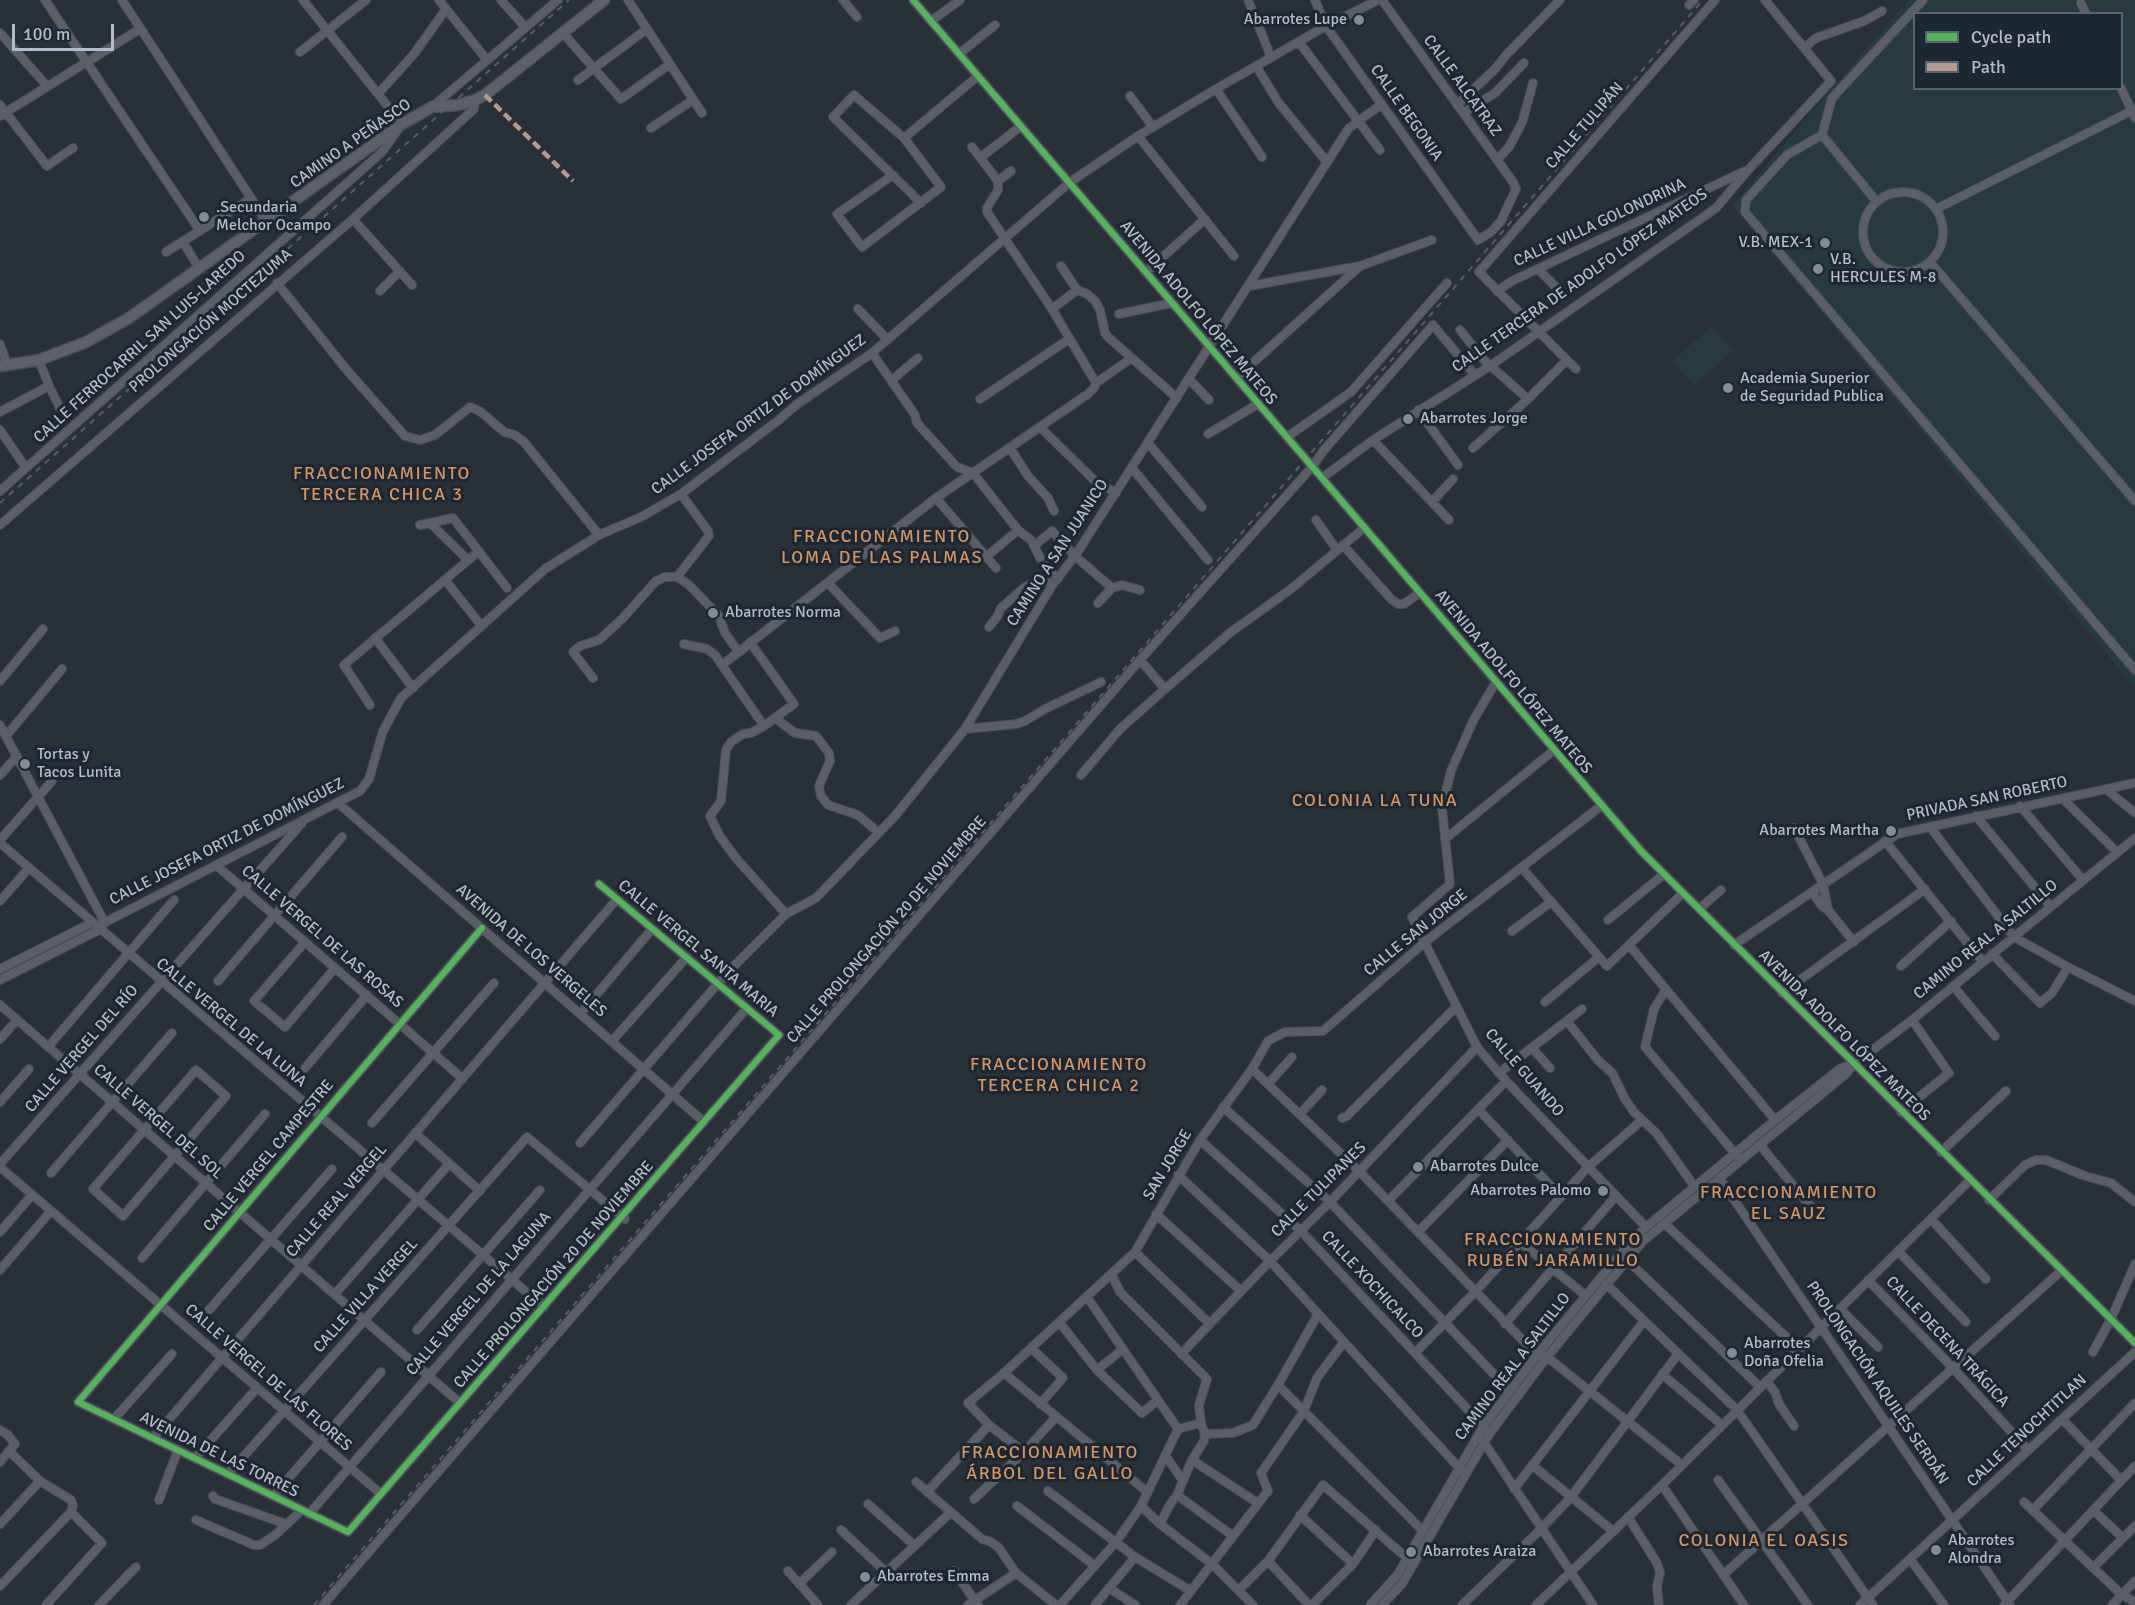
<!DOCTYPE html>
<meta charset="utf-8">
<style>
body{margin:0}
#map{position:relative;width:2135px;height:1605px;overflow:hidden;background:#2a3038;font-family:Signika,sans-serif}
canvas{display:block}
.legend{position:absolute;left:1913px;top:12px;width:210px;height:78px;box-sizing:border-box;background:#1d2633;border:2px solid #59626f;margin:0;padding:8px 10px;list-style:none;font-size:18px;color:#b4bcc9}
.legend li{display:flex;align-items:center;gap:12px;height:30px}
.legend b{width:30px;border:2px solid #59626f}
.scale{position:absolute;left:12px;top:24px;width:102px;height:27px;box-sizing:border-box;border:3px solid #b4bcc9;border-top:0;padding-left:8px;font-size:18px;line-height:21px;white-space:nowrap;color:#b4bcc9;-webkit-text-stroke:4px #1d2633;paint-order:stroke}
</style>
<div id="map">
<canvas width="2135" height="1605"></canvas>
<ul class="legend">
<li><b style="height:8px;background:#56b35d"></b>Cycle path</li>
<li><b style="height:8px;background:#b69a8f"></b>Path</li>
</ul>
<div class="scale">100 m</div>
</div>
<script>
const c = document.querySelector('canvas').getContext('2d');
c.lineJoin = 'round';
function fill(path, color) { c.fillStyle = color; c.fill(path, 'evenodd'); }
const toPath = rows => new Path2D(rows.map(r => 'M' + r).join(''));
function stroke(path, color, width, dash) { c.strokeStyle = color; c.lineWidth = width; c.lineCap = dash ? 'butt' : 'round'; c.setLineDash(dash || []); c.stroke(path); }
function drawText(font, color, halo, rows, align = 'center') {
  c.font = font + ' Signika,sans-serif'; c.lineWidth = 6; c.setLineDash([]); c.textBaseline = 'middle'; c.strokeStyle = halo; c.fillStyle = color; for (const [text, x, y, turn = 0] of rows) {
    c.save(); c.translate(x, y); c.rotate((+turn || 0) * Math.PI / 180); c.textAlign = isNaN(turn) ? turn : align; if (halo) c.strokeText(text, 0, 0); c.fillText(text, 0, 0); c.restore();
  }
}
fill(toPath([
 [1908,0,2135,0,2135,688,1732,205],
 [1914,14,2122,14,2122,88,1914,88],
 [1712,326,1734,350,1694,386,1672,361]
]), '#273a3e');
const minor = toPath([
 [45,0,200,231],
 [122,0,266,221],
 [439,0,487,60],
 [501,0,525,27],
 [628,0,702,113],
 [843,0,857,17],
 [913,0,1642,852,2135,1343],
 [1248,0,1271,57],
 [1315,0,1326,26,1478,240,1491,232,1501,221,1516,189,1513,182,1382,0],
 [2081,3,2086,14],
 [1689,5,1694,0],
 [931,21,960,0],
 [562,32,621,99,670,64],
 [0,33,47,86],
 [1299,42,1380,150],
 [1804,48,1816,38,1864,21,1882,11],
 [300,52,366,0],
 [959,54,995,25],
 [1256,66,1278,102,1327,162],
 [578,80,647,29],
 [2121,88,2135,118],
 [1216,89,1262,157],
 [378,94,414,54,446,9],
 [1130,96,1153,127],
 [0,105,47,166,73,148],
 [1457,105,1495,69,1507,54,1560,0],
 [432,107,558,0],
 [1463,113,1495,93,1524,63],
 [0,116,140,29],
 [651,128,693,100],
 [1822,135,1832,98,1923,0],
 [1138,136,1234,256],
 [904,138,978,76],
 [972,147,998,181,998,190,987,208,987,212,1052,309,1096,383],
 [980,158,1021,126],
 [1497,160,1509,147,1522,123,1533,83],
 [893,175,837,214,862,247,941,187,904,138,854,95,833,117,921,203],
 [998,181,1011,171],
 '1863 232a40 40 0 1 1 80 0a40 40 0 1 1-80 0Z',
 [1877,202,1822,135,1787,155,1746,200,1745,212,2135,670],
 [1936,209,2135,109],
 [353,219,412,285],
 [183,242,199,268],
 [166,252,250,199],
 [1930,262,2135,501],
 [1061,266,1077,290],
 [1538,269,1558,289],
 [1146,272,1205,219],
 [277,283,346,369,405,436,420,440,435,435,470,407,481,412,504,432,515,435,524,442,599,535],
 [1249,286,1360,266,1432,240],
 [1077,290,1087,294,1095,301,1100,310,1105,333,1108,337,1177,398],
 [380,291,400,271],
 [1497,291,1512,281,1745,171],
 [858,309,887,339],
 [1052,309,1077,290],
 [1119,314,1172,303],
 [1460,330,1484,360,1528,399],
 [0,344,7,364],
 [872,353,915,415,917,423,957,467,973,473,1018,530,1032,541,1040,558],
 [39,360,49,386,61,410],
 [1576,369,1479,272,1715,0],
 [1236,378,1360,266],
 [1189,379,1209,400],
 [892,380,918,358],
 [980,399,1069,339],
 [1418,410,1458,465],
 [0,412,49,386],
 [1040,427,1094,480,1116,493],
 [0,430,26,468],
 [1208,434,1258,404],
 [1287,437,1351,392,1447,283],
 [1373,440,1449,520],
 [1148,443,1202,507],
 [1010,448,1028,476,1048,498,1054,511],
 [1473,448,1528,399,1567,360],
 [1132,468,1208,560],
 [1322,478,1373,440,1490,366,1716,208,1749,169,1831,81,1765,0],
 [0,491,382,152,402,124,303,0],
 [936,498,996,568],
 [1432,502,1453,479],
 [1316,520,1337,550],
 [430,523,468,560],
 [0,525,353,219,474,109,475,100],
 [420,525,453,518,507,588],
 [1343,545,1392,600,1398,604,1404,604,1419,593],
 [1034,546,1052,531,1075,556,1112,588],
 [986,557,1018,530],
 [1045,566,1058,579],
 [677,577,709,536,708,531,681,494],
 [677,577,688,584,719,616,725,633,739,652],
 [445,580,481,625],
 [828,583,880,638,895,631],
 [1098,603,1112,588,1122,585,1140,590],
 [989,627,997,617,1001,608,1025,587,1037,581,1048,582,1053,584],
 [375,638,413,688],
 [750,642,794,704,764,726,751,733,743,734,731,742,726,750,721,801,710,816,719,835,735,857,786,914],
 [684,644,707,649,715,655,764,726],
 [1140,660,1165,689],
 [722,665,936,498,1088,394,1094,388,1096,383,1130,359],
 [593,678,573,652,580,646,599,640,622,619,656,581,665,577,677,577],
 [0,681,43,629],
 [1496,682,1474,719,1451,771,1442,808,1450,884,1412,917,1477,1047,1506,1081,1646,1227],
 [370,705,344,665,479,551],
 [775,718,795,733,816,736,829,753,830,761,819,786,821,796,828,805,858,815,879,833],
 [0,725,105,923],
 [965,729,1016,724,1025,721,1045,709,1101,682],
 [6,736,62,669],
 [0,775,17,756],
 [1081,775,1120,729,1165,689,1231,632,1291,589,1364,528],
 [2107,790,2135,813],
 [2063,799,2117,852],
 [338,803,704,1122],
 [2020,806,2083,880],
 [1976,816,2051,907],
 [1930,827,2014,937,2068,967,2135,1001],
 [1794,828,1823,884,1828,910,1854,942],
 [1445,839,1554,750],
 [0,840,52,781],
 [1885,841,1983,962],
 [0,843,544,1307],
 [216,865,462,1078],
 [1522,868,1607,966,1683,893],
 [1812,892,1822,906,1828,910],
 [0,901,29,868],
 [1699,909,1721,890],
 [1608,920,1664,874],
 [98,926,360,791,369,779,383,731,401,698,545,569,599,535,641,517,681,494,780,419,796,405,872,353,1069,183,1138,136,1216,89,1326,26,1378,0],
 [482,928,78,1402,348,1532,779,1035,599,884],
 [1512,931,1551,902],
 [305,942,254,1001,285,1027,335,968],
 [1629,945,1775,1120],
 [1734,945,1897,834,2135,783],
 [1992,954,2040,1003,2052,993,2068,967],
 [712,956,726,974],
 [1901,966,1951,921],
 [0,969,93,922],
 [0,980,101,929],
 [218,981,342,837],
 [1953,986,1995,1036],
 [1666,989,1654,1009,1645,1047,1738,1157],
 [1782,993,1925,889],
 [1545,1002,1599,957],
 [0,1005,460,1403],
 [580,1014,652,929],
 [1567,1021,1597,1059,1613,1074,1625,1099,1634,1112,1657,1134,1695,1187],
 [0,1039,17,1020],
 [612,1041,687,957],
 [48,1047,174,900],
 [1532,1048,1550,1068],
 [305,1068,367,995],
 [1252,1069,1359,1171,1537,1355,1547,1357,1682,1465],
 [196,1070,226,1096,123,1216,93,1189,196,1070],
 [1499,1073,1582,1009],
 [1268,1084,1292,1057],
 [0,1102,29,1069],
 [1223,1107,1330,1202,1510,1391],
 [1478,1109,1561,1197],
 [1901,1112,1949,1073,1912,1020],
 [1300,1114,1322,1090],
 [1342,1118,1347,1116,1456,1007],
 [372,1123,494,983],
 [415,1133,480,1191],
 [1200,1140,1301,1231,1486,1429],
 [580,1143,726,974,786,914,816,898,895,816,965,729,1053,584,1075,556,1349,128,1382,104],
 [1760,1145,1811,1207],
 [1941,1152,2006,1091],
 [0,1164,302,823],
 [0,1167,381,1494],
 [51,1173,172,1033],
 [1178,1175,1270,1261,1462,1471],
 [1720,1179,2010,1605],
 [1989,1200,2025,1165,2036,1160,2046,1160,2085,1176,2111,1183,2135,1202],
 [1388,1201,1506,1081],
 [1156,1214,1241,1291],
 [1931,1219,1986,1279],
 [1664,1223,1799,1349],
 [0,1232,32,1195],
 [1418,1232,1508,1140],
 [1520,1242,1585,1295],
 [1898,1251,1966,1322],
 [1135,1252,1210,1324],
 [1624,1257,1760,1387],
 [142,1258,265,1114],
 [0,1270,51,1211],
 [1112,1275,1120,1292,1207,1379,1199,1405,1201,1423,1205,1434,1204,1441,1192,1460,1177,1495,1169,1506,1160,1524],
 [1868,1280,1952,1367,2028,1450],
 [1606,1284,1737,1410,1873,1605],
 [335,1294,449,1164],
 [1087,1297,1178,1429],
 [1840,1309,1878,1347],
 [209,1310,332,1169],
 [1059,1322,1097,1370,1142,1413,1158,1400],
 [1505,1324,1616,1196],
 [417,1330,540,1190],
 [1031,1348,1063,1378,1040,1404],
 [2093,1352,2111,1319,2135,1264],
 [1415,1353,1475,1292,1588,1167,1642,1120],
 [1181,1354,1270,1261,1330,1202,1477,1047],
 [1097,1370,1123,1349],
 [1004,1373,1146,1491],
 [1662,1374,1722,1425],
 [1766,1381,1775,1392,1779,1404,1794,1426],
 [1278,1385,1423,1531],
 [114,1419,172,1354],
 [2062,1419,2121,1480],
 [1178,1429,1201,1423],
 [0,1430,8,1435,15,1444,0,1462],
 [1205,1434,1233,1433,1253,1425,1278,1385,1318,1314],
 [153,1438,617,899],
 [1481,1438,1593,1605],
 [10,1452,40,1481,71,1500,73,1506,71,1512],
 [1024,1452,989,1425,968,1403,1004,1373,1135,1252,1200,1140,1252,1069,1268,1041,1285,1032,1323,1031,1425,942,1601,806],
 [1165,1455,1183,1481],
 [195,1458,257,1388],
 [1192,1460,1258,1503],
 [1532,1465,1613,1531],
 [228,1474,527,1137,625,1219],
 [1718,1480,1808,1605],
 [916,1482,982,1539,991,1542,999,1548,1016,1573,1056,1605],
 [1662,1485,1744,1605],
 [1514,1489,1644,1321],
 [1048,1491,1135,1557,1191,1591],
 [927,1492,989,1425],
 [1177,1495,1233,1536],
 [213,1496,215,1499,286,1524],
 [273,1496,381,1372],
 [974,1499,1024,1452,1056,1417],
 [159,1500,178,1450],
 [2024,1502,2122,1595,2135,1602],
 [868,1504,915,1546],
 [1017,1506,1094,1565],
 [1141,1506,1160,1524,1212,1564,1253,1605],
 [2033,1510,2135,1403],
 [2093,1510,2123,1538],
 [309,1514,747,1008],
 [1300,1515,1353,1564],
 [1628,1517,1657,1563,1660,1573,1657,1586,1659,1605],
 [196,1520,254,1545,260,1545,275,1535,302,1510],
 [0,1524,40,1481],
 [841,1530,887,1573],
 [1910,1559,1944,1605],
 [1268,1561,1309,1605],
 [2093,1568,2135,1526],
 [788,1571,818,1605],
 [954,1571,978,1605],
 [1723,1575,2061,1271],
 [799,1584,832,1552],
 [0,1586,71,1512],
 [1109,1588,1135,1605],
 [1239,1590,1268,1561,1323,1485,1409,1560],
 [46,1605,102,1543,71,1512],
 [99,1605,136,1567],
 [323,1605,1140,660,1312,467,1324,450,1433,325,1474,374],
 [851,1605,950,1513],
 [968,1605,1016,1573],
 [1060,1605,1116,1542,1141,1506,1178,1429],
 [1095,1605,1135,1557],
 [1180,1605,1268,1491,1261,1473,1304,1411,1317,1378,1343,1343],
 [1312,1605,1353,1564,1376,1530],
 [1370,1605,1398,1574,1483,1427,1537,1355,1621,1253,1646,1227,1775,1120,1841,1068,1853,1064],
 [1382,1605,1402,1584,1490,1433,1547,1357,1642,1242,1846,1074,1854,1064,1912,1020,2135,838],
 [1462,1605,1541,1529,1571,1497,1678,1354],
 [1536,1605,1662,1485,1970,1180],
 [1860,1605,2135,1352],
 [2004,1605,2135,1466],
 [2112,1605,2135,1581]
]);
const major = toPath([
 [0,366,39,360,86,342,129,318,402,124,432,107,458,105,475,100,485,95,604,0]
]);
stroke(minor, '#484c53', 10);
stroke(major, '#484c55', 13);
stroke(minor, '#5a5e66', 8);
stroke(major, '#5c6168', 10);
stroke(toPath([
 [0,503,569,0],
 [314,1605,1703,0]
]), '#595d64', 2, [6, 6]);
stroke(toPath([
 [485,95,573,181]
]), '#b69a8f', 4.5, [9, 4.5]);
stroke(toPath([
 [913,0,1642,852,2135,1343],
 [482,928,78,1402,348,1532,779,1035,599,884]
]), '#56b35d', 6);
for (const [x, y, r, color] of [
 [1359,20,6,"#848b96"],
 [204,217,6,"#848b96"],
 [1825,243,6,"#848b96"],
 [1818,269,6,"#848b96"],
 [1728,388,6,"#848b96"],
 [1408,419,6,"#848b96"],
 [713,613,6,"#848b96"],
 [25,764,6,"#848b96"],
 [1891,831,6,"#848b96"],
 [1418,1167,6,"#848b96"],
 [1603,1191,6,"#848b96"],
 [1732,1353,6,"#848b96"],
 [1936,1550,6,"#848b96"],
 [1411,1552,6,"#848b96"],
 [865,1577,6,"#848b96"]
]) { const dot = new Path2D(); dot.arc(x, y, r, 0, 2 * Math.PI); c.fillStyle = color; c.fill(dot); stroke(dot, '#1d2633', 2); }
drawText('16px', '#b4bcc9', '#1d2633', [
 ["Abarrotes Lupe",1347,20,"right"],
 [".Secundaria",216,208],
 ["Melchor Ocampo",216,226],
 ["V.B. MEX-1",1813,243,"right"],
 ["V.B.",1830,260],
 ["HERCULES M-8",1830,278],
 ["Academia Superior",1740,379],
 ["de Seguridad Publica",1740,397],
 ["Abarrotes Jorge",1420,419],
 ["Abarrotes Norma",725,613],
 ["Tortas y",37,755],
 ["Tacos Lunita",37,773],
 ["Abarrotes Martha",1879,831,"right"],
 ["Abarrotes Dulce",1430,1167],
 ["Abarrotes Palomo",1591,1191,"right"],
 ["Abarrotes",1744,1344],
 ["Doña Ofelia",1744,1362],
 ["Abarrotes",1948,1541],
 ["Alondra",1948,1559],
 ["Abarrotes Araiza",1423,1552],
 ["Abarrotes Emma",877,1577]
], 'left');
drawText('16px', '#b4bcc9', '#1d2633', [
 ["CALLE ALCATRAZ",1462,86,54],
 ["CALLE BEGONIA",1406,113,55],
 ["CALLE TULIPÁN",1585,126,-49],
 ["CAMINO A PEÑASCO",351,144,-35],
 ["CALLE VILLA GOLONDRINA",1600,223,-25],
 ["CALLE TERCERA DE ADOLFO LÓPEZ MATEOS",1580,281,-35],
 ["AVENIDA ADOLFO LÓPEZ MATEOS",1198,313,50],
 ["PROLONGACIÓN MOCTEZUMA",211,321,-41],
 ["CALLE FERROCARRIL SAN LUIS-LAREDO",140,347,-42],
 ["CALLE JOSEFA ORTIZ DE DOMÍNGUEZ",759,415,-36],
 ["CAMINO A SAN JUANICO",1058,553,-57],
 ["AVENIDA ADOLFO LÓPEZ MATEOS",1513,682,50],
 ["PRIVADA SAN ROBERTO",1987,799,-12],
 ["CALLE JOSEFA ORTIZ DE DOMÍNGUEZ",227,842,-27],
 ["CALLE PROLONGACIÓN 20 DE NOVIEMBRE",887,930,-49],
 ["CALLE SAN JORGE",1416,933,-39],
 ["CALLE VERGEL DE LAS ROSAS",322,937,41],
 ["CAMINO REAL A SALTILLO",1986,940,-39],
 ["CALLE VERGEL SANTA MARIA",698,949,40],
 ["AVENIDA DE LOS VERGELES",531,951,41],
 ["CALLE VERGEL DE LA LUNA",231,1023,40],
 ["AVENIDA ADOLFO LÓPEZ MATEOS",1844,1036,45],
 ["CALLE VERGEL DEL RÍO",82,1049,-49],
 ["CALLE GUANDO",1524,1073,49],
 ["CALLE VERGEL DEL SOL",158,1122,41],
 ["CALLE VERGEL CAMPESTRE",269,1156,-50],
 ["SAN JORGE",1168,1165,-59],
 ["CALLE TULIPANES",1319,1190,-45],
 ["CALLE REAL VERGEL",337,1201,-49],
 ["CALLE PROLONGACIÓN 20 DE NOVIEMBRE",554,1275,-49],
 ["CALLE XOCHICALCO",1372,1285,47],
 ["CALLE VERGEL DE LA LAGUNA",479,1294,-49],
 ["CALLE VILLA VERGEL",366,1296,-48],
 ["CALLE DECENA TRÁGICA",1947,1342,47],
 ["CAMINO REAL A SALTILLO",1513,1367,-53],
 ["CALLE VERGEL DE LAS FLORES",268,1378,41],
 ["PROLONGACIÓN AQUILES SERDÁN",1877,1383,56],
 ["CALLE TENOCHTITLAN",2027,1431,-43],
 ["AVENIDA DE LAS TORRES",219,1455,26]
]);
c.letterSpacing = '1.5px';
drawText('18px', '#d59563', '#1d2633', [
 ["FRACCIONAMIENTO",382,474],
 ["TERCERA CHICA 3",382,495],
 ["FRACCIONAMIENTO",882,537],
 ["LOMA DE LAS PALMAS",882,558],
 ["COLONIA LA TUNA",1375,801],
 ["FRACCIONAMIENTO",1059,1065],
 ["TERCERA CHICA 2",1059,1086],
 ["FRACCIONAMIENTO",1789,1193],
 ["EL SAUZ",1789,1214],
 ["FRACCIONAMIENTO",1553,1240],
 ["RUBÉN JARAMILLO",1553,1261],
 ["FRACCIONAMIENTO",1050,1453],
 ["ÁRBOL DEL GALLO",1050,1474],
 ["COLONIA EL OASIS",1764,1541]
]);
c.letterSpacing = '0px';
</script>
